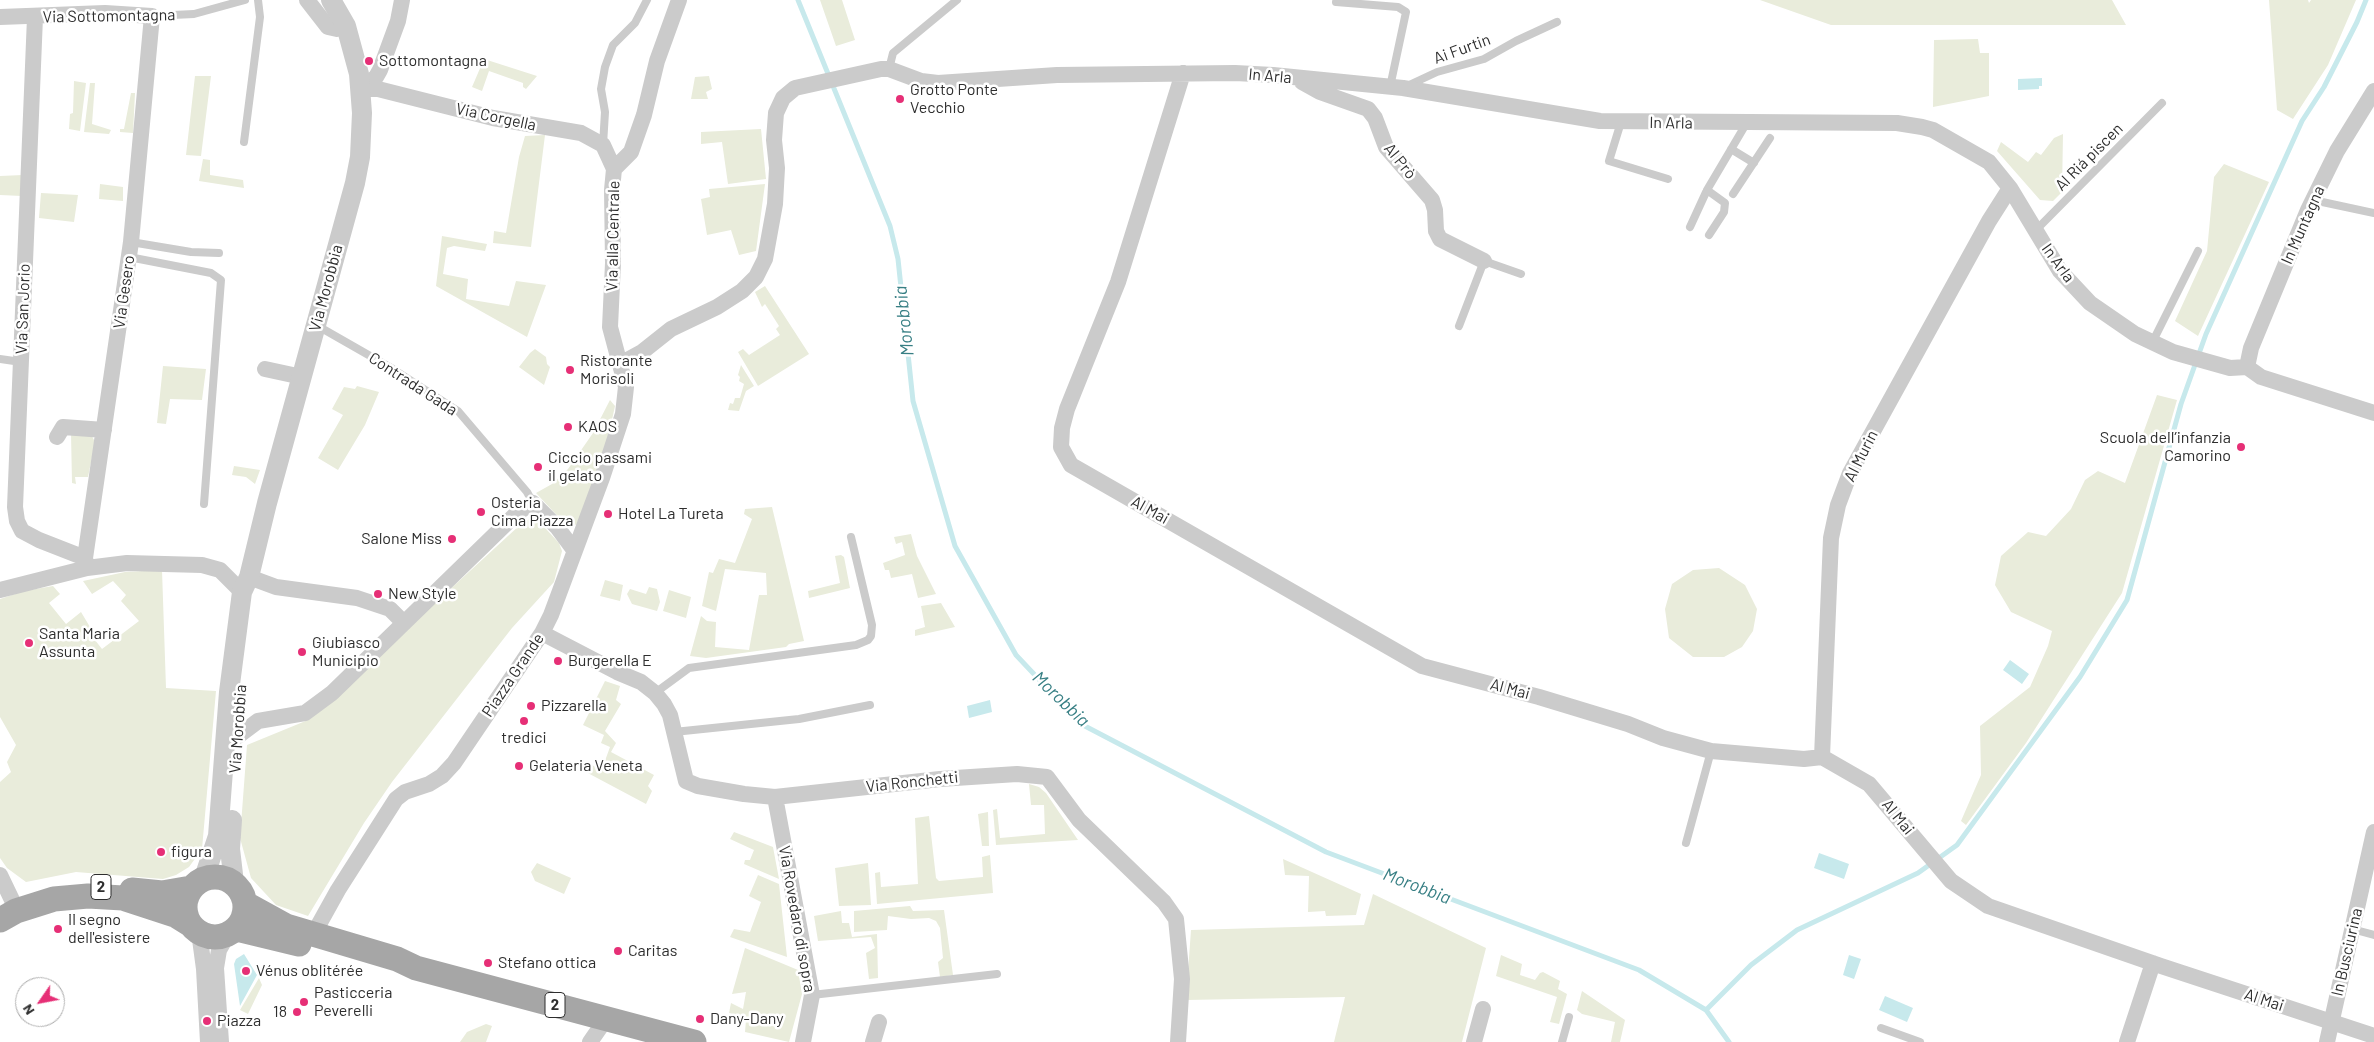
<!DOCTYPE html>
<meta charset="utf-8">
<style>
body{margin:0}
#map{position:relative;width:2374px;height:1042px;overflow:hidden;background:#fff;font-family:Barlow,sans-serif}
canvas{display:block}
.north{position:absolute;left:15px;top:977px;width:50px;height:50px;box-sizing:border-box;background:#fff;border:1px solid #ababab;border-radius:50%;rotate:237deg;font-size:14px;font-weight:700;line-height:20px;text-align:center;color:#2e2e2e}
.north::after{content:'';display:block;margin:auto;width:18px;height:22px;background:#e62f76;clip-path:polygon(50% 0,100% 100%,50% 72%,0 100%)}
</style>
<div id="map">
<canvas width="2374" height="1042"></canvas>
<div class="north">N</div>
</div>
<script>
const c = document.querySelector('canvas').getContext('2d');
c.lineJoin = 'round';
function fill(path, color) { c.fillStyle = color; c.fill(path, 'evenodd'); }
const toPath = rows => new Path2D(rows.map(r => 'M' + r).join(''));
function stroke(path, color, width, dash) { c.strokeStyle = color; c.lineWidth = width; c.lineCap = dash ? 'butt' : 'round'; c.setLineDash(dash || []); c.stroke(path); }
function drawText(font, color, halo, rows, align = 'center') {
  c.font = font + ' Barlow,sans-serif'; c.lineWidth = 5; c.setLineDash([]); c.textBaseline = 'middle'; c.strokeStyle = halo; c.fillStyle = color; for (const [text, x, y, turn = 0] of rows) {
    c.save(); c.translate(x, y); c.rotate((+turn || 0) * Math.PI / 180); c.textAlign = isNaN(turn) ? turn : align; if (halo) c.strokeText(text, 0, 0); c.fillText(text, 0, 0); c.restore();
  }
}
fill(toPath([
 [820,0,842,0,855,40,836,46],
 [1760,0,2112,0,2126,25,1831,25],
 [2269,0,2308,0,2309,3,2311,0,2356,0,2328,65,2293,119,2277,110],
 [1978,39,1980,53,1989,53,1989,96,1933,107,1934,40],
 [484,59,537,76,526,89,523,87,523,83,489,71,482,91,472,87],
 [195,76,211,76,201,156,186,155],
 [709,76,712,89,706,92,708,99,691,99,695,77],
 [74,81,86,83,80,131,69,129,70,114,73,113],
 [90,83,95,83,92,124,111,130,109,134,84,132],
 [131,93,135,93,133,133,120,132,120,129,124,129],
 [761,129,766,179,728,184,722,142,701,144,701,132],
 [2063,134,2062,192,2053,201,2040,200,1997,151,2001,142,2028,162,2036,152,2041,155,2054,138],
 [545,135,531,247,493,243,494,231,506,233,519,157,525,136],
 [203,159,210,160,210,175,243,180,244,188,199,181],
 [2224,164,2269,182,2198,336,2175,321,2207,251,2214,177],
 [23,175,22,196,0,195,0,176],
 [100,184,123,187,123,201,99,199],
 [765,184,756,251,739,255,731,230,707,235,701,199,710,197,709,189],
 [41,193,78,195,74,222,39,218],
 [442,236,487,244,485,251,454,246,447,248,443,274,468,279,466,299,509,306,516,281,546,285,527,337,436,286],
 [765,286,809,354,758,386,738,352,743,349,749,355,780,335,776,329,779,326,765,304,762,307,755,292],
 [535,349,546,357,547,364,550,367,544,385,519,367,530,353],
 [741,365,754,386,746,391,739,411,728,410,730,403,733,404,735,398,740,398,744,384,739,381,740,377,738,375],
 [163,366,206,369,202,400,170,399,166,424,157,423],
 [357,386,379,392,365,425,338,470,318,458,343,415,332,409,344,387,355,389],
 [2157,395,2177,400,2122,593,2026,743,1966,825,1961,821,1981,775,1980,726,2030,687,2048,646,2052,631,2011,612,1995,585,2001,556,2028,532,2046,536,2071,509,2085,480,2098,471,2125,483],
 [610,400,615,406,605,452,580,521,574,526,565,524,536,493,552,484,568,469,593,433],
 [71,433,92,436,95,442,88,477,75,477,76,484,72,483],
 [234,466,260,470,255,484,246,477,232,475],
 [772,507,804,641,789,644,786,647,706,658,690,656,701,616,707,621,716,622,715,647,749,650,759,595,767,595,766,573,725,569,716,611,702,606,709,572,713,573,719,559,735,563,752,519,744,514,745,509],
 [535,517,559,543,562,551,554,582,512,628,392,782,364,823,308,916,276,905,251,878,240,838,247,745,308,720,521,524,531,518],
 [911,534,917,556,936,594,918,598,912,574,891,578,889,570,885,570,883,563,905,555,902,542,896,544,894,537],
 [841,555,844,557,850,588,809,598,808,591,840,583,835,556],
 [1719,568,1745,585,1757,609,1753,631,1742,647,1724,657,1693,657,1669,638,1665,609,1672,584,1693,570],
 [162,570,166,688,216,691,202,849,189,867,176,875,163,879,76,872,26,882,7,868,0,858,0,782,11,772,7,762,16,745,0,717,0,599,24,591,53,586,60,594,49,603,66,624,81,612,90,627,88,631,102,649,139,621,121,601,126,595,113,581,92,594,83,581,125,572],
 [605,580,623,585,620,601,600,596],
 [649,587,657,589,660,602,657,611,632,604,627,594,630,589,646,594],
 [669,590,691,597,686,618,663,611],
 [941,603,955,627,915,636,915,630,925,627,921,606],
 [605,681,620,686,616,700,621,704,605,731,616,743,611,752,654,775,648,786,652,791,646,804,584,771,586,763,602,769,610,747,601,743,604,735,583,725],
 [1029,784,1039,787,1046,793,1078,840,996,845,993,810,997,809,1000,838,1045,834,1044,805,1031,805],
 [988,812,989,846,982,846,978,814],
 [929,816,936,878,939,881,983,877,982,857,990,855,993,893,877,904,875,873,880,872,881,887,918,884,915,818],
 [734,832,773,847,779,879,744,864,745,860,750,860,754,850,730,839],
 [1283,859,1361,894,1356,915,1326,916,1325,911,1308,912,1309,876,1285,875],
 [537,863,571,878,564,894,535,881,531,872],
 [868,863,871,905,839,906,835,868],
 [758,875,779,884,787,957,730,937,734,929,750,932,761,902,749,896],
 [1373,894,1486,948,1462,1042,1334,1042,1345,997,1186,1000,1191,930,1364,925],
 [910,906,913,911,944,910,953,975,940,977,938,962,943,958,940,928,936,921,929,918,911,919,888,916,887,930,854,932,854,911],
 [841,911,842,923,849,923,852,937,877,934,878,978,869,979,866,953,875,948,871,937,818,941,814,916],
 [745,948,798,970,802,994,789,1042,745,1032,746,1020,729,1013,731,1003,743,1009,746,992,732,994],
 [1501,955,1522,964,1520,975,1535,980,1540,973,1543,972,1560,981,1558,989,1567,994,1559,1024,1550,1022,1557,997,1496,976],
 [259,978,262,985,248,1014,240,1010],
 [1582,991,1625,1020,1620,1042,1611,1042,1615,1022,1582,1014,1577,1010],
 [486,1024,492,1026,486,1042,460,1042,467,1032]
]), '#e9ecdb');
fill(toPath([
 [2042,78,2042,86,2039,86,2039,89,2018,90,2018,79],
 [2010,660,2029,674,2022,684,2003,670],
 [990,700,992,712,969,718,967,706],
 [1819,853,1849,864,1844,879,1814,868],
 [244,954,257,975,240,1006,234,964,236,959],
 [1849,955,1861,959,1854,979,1843,975],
 [1885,996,1913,1008,1907,1022,1879,1010]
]), '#c7e9ec');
stroke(toPath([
 [798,0,890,226,898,259,913,401,955,546,1016,655,1081,724,1326,852,1639,970,1706,1010,1729,1042],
 [1706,1010,1751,965,1797,930,1918,873,1957,845,2080,677,2127,600,2181,404,2206,334,2302,121,2324,87,2357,22,2366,0]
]), '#c7e9ec', 5);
stroke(toPath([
 [1336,2,1398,7,1406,12,1390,87],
 [152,16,194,14,245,0],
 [889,69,893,53,957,0],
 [1407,86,1437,72,1484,59,1516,41,1557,22],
 [1621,122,1609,161,1668,179],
 [244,142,260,17,258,0],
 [603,145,605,112,601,89,605,67,613,45,635,23,647,0],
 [1731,149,1754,163],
 [1707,190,1725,203,1724,212,1709,235],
 [1733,194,1770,138],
 [2313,200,2374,213],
 [1690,227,1707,190,1746,124],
 [2035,231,2162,103],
 [131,242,191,252,219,253],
 [129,257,211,273,221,280,204,504],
 [316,325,393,369,458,411,527,492,533,503],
 [1459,326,1484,261,1521,274],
 [2152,343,2198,251],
 [0,359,21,362],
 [655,693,689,668,856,645,868,640,871,636,872,625,851,537],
 [674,732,799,719,870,705],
 [1686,843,1711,751],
 [2352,929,2374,935],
 [812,995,997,974],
 [1881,1028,1920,1042],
 [1562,1042,1569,1017]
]), '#cbcbcb', 8);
stroke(toPath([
 [307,0,328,27,337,29,346,26],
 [0,17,105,13,152,16,131,242,85,558,87,568],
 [35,17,15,507,17,521,22,531,39,540,85,558],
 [1183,73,1118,282,1067,409,1062,428,1061,447,1071,465,1422,666,1539,697,1628,724,1663,738,1711,751,1804,759,1822,757,1869,784,1951,881,1988,906,2161,966,2374,1036],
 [1302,82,1320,92,1368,109,1375,118,1386,147,1432,200,1435,210,1436,231,1440,239,1484,261],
 [361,89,378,89,493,118,581,133,603,145,614,169],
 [361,89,376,77,380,70,398,21,402,0],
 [620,364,642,352,671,329,717,307,742,291,756,277,765,259,775,204,777,168,774,140,776,113,783,98,795,88,881,69,889,69,921,81,938,83,1057,75,1235,73,1273,75,1403,88,1600,121,1897,123,1922,127,1933,130,1989,162,2010,188,2060,271,2090,303,2135,334,2173,352,2230,368,2247,367,2261,377,2374,413],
 [2247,367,2251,348,2308,210,2337,151,2374,91],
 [265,369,302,377],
 [57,437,63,427,104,430],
 [249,577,276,587,357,598,390,609,404,623],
 [0,590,87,568,127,563,202,565,220,570,242,592],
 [542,633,617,672,641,682,655,693,664,704,670,715,686,781,698,786,744,794,775,797,940,779,1017,774,1047,777,1079,820,1164,902,1176,919,1182,979,1178,1042],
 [238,736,258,721,305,713,332,693,516,514,526,507,533,503,557,527,574,550],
 [1822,757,1831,538,1838,505,1850,473,1989,221,2010,188],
 [775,797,812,995,803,1042],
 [0,875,12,900],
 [199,932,204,969,208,1042],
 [313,935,338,890,396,799,405,792,429,784,442,776,454,763,542,633,551,615,602,478,623,414,626,387,610,327,613,263,612,190,614,169,631,152,644,115,657,61,679,0],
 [221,1042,216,968,219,950,228,934],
 [590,1042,606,1019],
 [873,1042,879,1022],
 [1474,1042,1483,1009],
 [2127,1042,2153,963],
 [2327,1042,2374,832]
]), '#cbcbcb', 16);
stroke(toPath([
 [232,820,230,849,234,883],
 [204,878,218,836,229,692,242,592,249,577,267,503,355,183,360,157,362,113,359,74,346,26,331,0]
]), '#cbcbcb', 20);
stroke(toPath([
 '185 907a30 30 0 1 1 60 0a30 30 0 1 1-60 0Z',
 [132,890,162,893,191,888],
 [246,904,286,926,397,959,416,968,694,1042],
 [0,920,16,911,54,899,88,896,123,898,175,915,191,925],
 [237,929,299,944]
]), '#a6a6a6', 25);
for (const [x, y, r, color] of [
 [369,61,5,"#e62f76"],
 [900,99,5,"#e62f76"],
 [570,370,5,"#e62f76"],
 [568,427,5,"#e62f76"],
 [2241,447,5,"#e62f76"],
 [538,467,5,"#e62f76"],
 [481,512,5,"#e62f76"],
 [608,514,5,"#e62f76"],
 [452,539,5,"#e62f76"],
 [378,594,5,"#e62f76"],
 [29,643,5,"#e62f76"],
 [302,652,5,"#e62f76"],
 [558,661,5,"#e62f76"],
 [531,706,5,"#e62f76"],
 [524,721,5,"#e62f76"],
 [519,766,5,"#e62f76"],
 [161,852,5,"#e62f76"],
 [58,929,5,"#e62f76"],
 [618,951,5,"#e62f76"],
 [488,963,5,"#e62f76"],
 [246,971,5,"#e62f76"],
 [304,1002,5,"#e62f76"],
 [297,1012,5,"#e62f76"],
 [700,1019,5,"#e62f76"],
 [207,1021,5,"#e62f76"]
]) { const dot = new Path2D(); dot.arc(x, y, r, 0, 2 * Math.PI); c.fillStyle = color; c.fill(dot); stroke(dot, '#fff', 2); }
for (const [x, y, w] of [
 [101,887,20],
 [555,1005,20]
]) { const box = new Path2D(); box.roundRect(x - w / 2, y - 12.5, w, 25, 4); c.fillStyle = '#fff'; c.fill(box); stroke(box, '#2e2e2e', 1); }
drawText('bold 15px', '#2e2e2e', null, [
 ["2",101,887],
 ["2",555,1005]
]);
drawText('16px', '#2e2e2e', '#fff', [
 ["Via Sottomontagna",109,16,-1],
 ["Ai Furtin",1462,49,-20],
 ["In Arla",1270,76,5],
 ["Via Corgella",496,117,12],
 ["In Arla",1671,123,1],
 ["Al Riá piscen",2089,157,-45],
 ["Al Prò",1400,161,51],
 ["In Muntagna",2303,225,-66],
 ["Via alla Centrale",613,236,-89],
 ["In Arla",2058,263,54],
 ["Via Morobbia",326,288,-75],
 ["Via Gesero",124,292,-82],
 ["Via San Jorio",23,309,-88],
 ["Contrada Gada",413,384,33],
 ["Al Murin",1861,456,-63],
 ["Al Mai",1150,510,29],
 ["Piazza Grande",513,675,-56],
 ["Al Mai",1510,689,15],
 ["Via Morobbia",238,729,-86],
 ["Via Ronchetti",912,782,-6],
 ["Al Mai",1898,817,51],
 ["Via Rovedaro di sopra",797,919,80],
 ["In Busciurina",2347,952,-77],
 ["Al Mai",2264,1000,18]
]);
drawText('16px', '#2e2e2e', '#fff', [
 ["Sottomontagna",379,61],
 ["Grotto Ponte",910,90],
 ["Vecchio",910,108],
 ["Ristorante",580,361],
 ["Morisoli",580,379],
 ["KAOS",578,427],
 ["Scuola dell’infanzia",2231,438,"right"],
 ["Camorino",2231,456,"right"],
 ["Ciccio passami",548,458],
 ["il gelato",548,476],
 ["Osteria",491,503],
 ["Cima Piazza",491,521],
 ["Hotel La Tureta",618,514],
 ["Salone Miss",442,539,"right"],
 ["New Style",388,594],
 ["Santa Maria",39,634],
 ["Assunta",39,652],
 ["Giubiasco",312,643],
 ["Municipio",312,661],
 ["Burgerella E",568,661],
 ["Pizzarella",541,706],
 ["tredici",524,738,"center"],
 ["Gelateria Veneta",529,766],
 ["figura",171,852],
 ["Il segno",68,920],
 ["dell'esistere",68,938],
 ["Caritas",628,951],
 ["Stefano ottica",498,963],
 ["Vénus oblitérée",256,971],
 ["Pasticceria",314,993],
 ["Peverelli",314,1011],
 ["18",287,1012,"right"],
 ["Dany-Dany",710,1019],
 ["Piazza",217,1021]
], 'left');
drawText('italic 18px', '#377f84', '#fff', [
 ["Morobbia",904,321,-96],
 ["Morobbia",1061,699,44],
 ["Morobbia",1417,886,21]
]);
</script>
